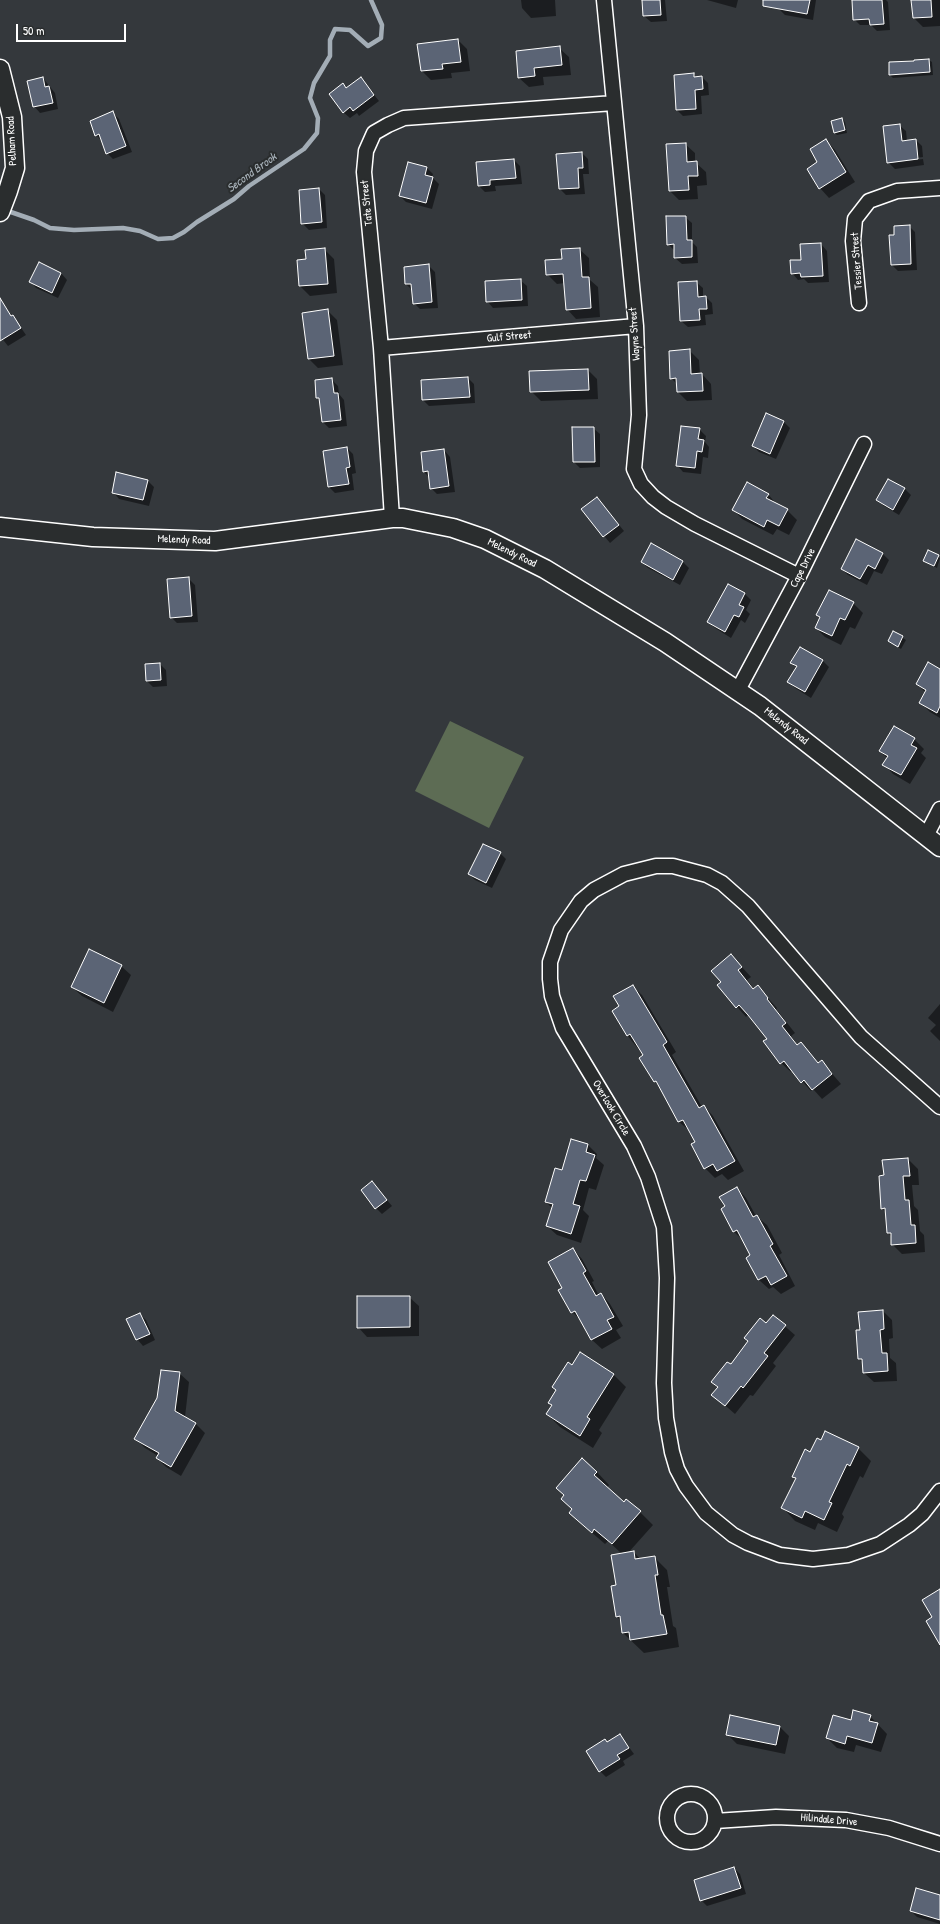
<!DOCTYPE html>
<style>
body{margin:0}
#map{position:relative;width:940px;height:1924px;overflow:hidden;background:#34383c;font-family:"Patrick Hand",sans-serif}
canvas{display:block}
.scale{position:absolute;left:16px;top:24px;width:110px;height:18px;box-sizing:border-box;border:2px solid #fff;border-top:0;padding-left:5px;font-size:12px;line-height:14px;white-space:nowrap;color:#fff;-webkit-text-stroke:3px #2a2d2e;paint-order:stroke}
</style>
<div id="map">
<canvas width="940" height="1924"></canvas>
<div class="scale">50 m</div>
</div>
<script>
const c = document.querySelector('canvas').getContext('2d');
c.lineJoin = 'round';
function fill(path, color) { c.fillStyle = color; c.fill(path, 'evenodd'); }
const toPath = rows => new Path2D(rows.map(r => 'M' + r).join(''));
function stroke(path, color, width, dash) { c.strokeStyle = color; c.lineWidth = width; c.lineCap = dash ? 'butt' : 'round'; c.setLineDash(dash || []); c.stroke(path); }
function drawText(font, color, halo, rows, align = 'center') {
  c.font = font + ' "Patrick Hand",sans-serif'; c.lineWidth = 4; c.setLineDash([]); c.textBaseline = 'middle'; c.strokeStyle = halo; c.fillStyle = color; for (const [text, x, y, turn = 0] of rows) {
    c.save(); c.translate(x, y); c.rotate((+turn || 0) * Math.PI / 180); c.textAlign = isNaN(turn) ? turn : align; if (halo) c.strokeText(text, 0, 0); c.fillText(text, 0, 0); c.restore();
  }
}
fill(toPath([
 [450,721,524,757,489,828,415,791]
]), '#5d6c54');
fill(toPath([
 [521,0,555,0,556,16,531,18,522,8],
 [643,0,665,0,667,21,651,22,644,16],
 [707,0,738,0,736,8],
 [780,0,816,0,813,20,785,15,778,8],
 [853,0,886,0,888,2,890,30,877,31,871,25,860,25,854,19],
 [912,0,940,0,940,26,923,27,914,18],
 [458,40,467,49,470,71,451,73,452,78,431,80,422,71],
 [559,48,569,57,571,75,543,77,544,85,529,87,519,78],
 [929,60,932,62,933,75,893,78,890,75,890,63,915,62],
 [693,74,697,78,702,77,708,83,709,95,701,96,702,114,683,116,677,110],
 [43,78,55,93,58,109,40,113,34,106],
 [361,78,379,101,359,116,357,113,350,118,343,112,343,84,347,89],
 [113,113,119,119,132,152,113,159,107,153,102,141,96,135],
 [842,119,845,122,847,133,837,135,834,132],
 [899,125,906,131,907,141,916,140,922,146,923,157,892,161,892,163,923,159,924,165,895,169,888,162],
 [826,140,835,150,855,182,829,198,820,188],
 [685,144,695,153,695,162,706,172,707,185,697,186,698,199,679,200,670,191],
 [582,153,588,159,589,174,583,174,585,194,566,195,560,189],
 [514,160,520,166,522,184,495,186,496,191,485,192,479,186],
 [409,163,427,168,433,174,432,177,439,184,432,209,406,202,400,196],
 [319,189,325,195,327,228,309,230,302,223],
 [685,217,692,223,692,242,697,247,698,263,682,264,675,258,675,251,668,244],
 [909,226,915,232,917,270,898,271,892,265,895,236],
 [821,244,827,251,829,282,808,283,804,279,798,280,792,273,802,260],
 [324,249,334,259,337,293,310,296,300,286,298,261,307,260],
 [579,249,589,258,590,280,598,287,600,317,576,319,567,309,565,283,557,284,547,274,563,259],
 [429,266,435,272,438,308,420,309,414,303,412,290,406,284],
 [61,273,67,280,58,298,36,288,30,281],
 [520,280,527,286,528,306,493,308,487,301],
 [696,282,703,288,703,297,706,297,712,303,713,314,705,315,706,325,688,327,681,321],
 [0,309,6,311,13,316,26,335,8,346,0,336],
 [327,310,337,320,343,365,318,368,309,359],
 [689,350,699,360,700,374,702,374,711,384,712,400,687,401,678,392,677,384,671,378],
 [588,370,597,379,598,399,541,401,531,391],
 [468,378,474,384,475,403,429,406,423,400,422,381],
 [332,380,338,386,339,394,344,400,347,426,329,428,323,422,321,401,317,398,316,381],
 [784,422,790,428,776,459,759,452,753,446],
 [593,428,600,434,600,467,580,468,574,462],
 [699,429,706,436,705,442,709,447,708,458,703,457,701,474,683,472,677,465],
 [347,448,353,454,356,473,352,474,354,490,335,493,329,487],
 [444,450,450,457,455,492,437,494,431,488,430,478,424,472],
 [889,480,905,489,911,495,899,515,884,506,877,500],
 [148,481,154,487,149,506,119,499,113,492],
 [768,494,777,505,787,510,797,520,789,535,777,529,773,535,742,519,733,509],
 [597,498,624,531,610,543,582,509],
 [857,541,883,554,889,560,882,574,874,571,867,585,848,575,842,569],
 [651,545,683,562,689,568,680,585,648,568,642,562],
 [929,552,940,558,937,568,925,561],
 [188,578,195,585,198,622,177,623,171,617],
 [729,585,745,594,751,600,746,610,750,614,745,623,741,620,731,638,715,628,708,622],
 [829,591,853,603,863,613,855,629,850,627,841,645,825,637,816,628,821,618,817,615],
 [894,632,906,640,901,649,889,641],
 [800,648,823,661,829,667,811,698,795,688,789,682,797,668,792,662],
 [160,664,166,670,167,686,153,687,147,681],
 [940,670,940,718,930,712,921,703,926,693,917,684],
 [914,739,924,749,921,753,926,758,910,784,893,774,884,764,887,758,880,751],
 [500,853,506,859,492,888,475,880,469,874],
 [731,955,751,977,747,980,754,989,758,987,777,1008,776,1009,795,1033,791,1036,798,1046,801,1044,819,1064,822,1062,841,1084,822,1099,813,1089,811,1091,793,1071,791,1072,781,1063,768,1039,748,1015,746,1017,718,985,722,983],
 [121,966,131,975,113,1012,82,996,72,987],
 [632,986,642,995,676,1052,672,1055,702,1107,704,1106,713,1116,744,1171,728,1180,722,1174,715,1178,705,1168,692,1144,696,1142,690,1131,679,1122,660,1086,655,1081,644,1056,627,1035,621,1007],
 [940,1004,940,1041,930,1031,936,1025,928,1018],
 [588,1145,597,1154,596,1158,604,1165,596,1190,589,1188,583,1210,589,1216,581,1243,557,1235,547,1226,552,1208,546,1202,562,1171],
 [908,1159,918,1169,919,1185,912,1185,914,1206,918,1210,920,1231,924,1235,925,1252,902,1254,892,1244,892,1237,888,1233,886,1213,882,1208,885,1176],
 [372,1182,392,1206,382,1214,376,1208],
 [737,1188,746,1198,756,1216,767,1225,782,1253,779,1255,795,1286,781,1294,773,1287,769,1289,759,1280,747,1258,752,1255,744,1241,734,1232,722,1209,726,1207],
 [573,1249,582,1259,594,1281,592,1282,599,1296,601,1294,610,1304,623,1326,616,1330,621,1338,602,1349,592,1340,582,1321,572,1312,564,1288],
 [409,1297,419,1306,419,1336,367,1337,358,1327],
 [883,1311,892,1320,893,1338,889,1339,890,1358,896,1363,897,1381,874,1382,864,1373,864,1364,858,1358,861,1331],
 [140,1314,146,1320,155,1340,143,1346,137,1339],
 [773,1316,795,1335,773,1363,776,1366,753,1396,750,1395,735,1414,713,1395,718,1388,713,1382,731,1366,749,1342],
 [580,1353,614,1375,626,1387,599,1430,602,1433,593,1448,560,1427,547,1414,552,1406,549,1403],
 [179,1373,189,1382,185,1417,196,1424,205,1433,181,1476,166,1467,157,1458,158,1456,145,1448,135,1438],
 [858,1448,871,1461,863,1478,860,1476,842,1514,844,1517,837,1532,818,1523,815,1530,795,1521,783,1508,796,1479,794,1476,811,1453],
 [597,1472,609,1485,607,1488,624,1503,640,1512,653,1525,628,1553,634,1552,641,1560,655,1558,667,1570,670,1587,667,1587,673,1626,676,1628,679,1647,644,1653,623,1633,621,1621,617,1617,617,1586,622,1554,608,1541,605,1544,583,1525,570,1513,573,1510,562,1499],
 [870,1716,887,1734,881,1752,856,1745,854,1752,837,1748,827,1738,852,1721],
 [780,1727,789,1736,785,1754,737,1744,727,1734],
 [620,1735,634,1754,623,1761,625,1765,606,1777,600,1771],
 [734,1868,740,1874,746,1894,707,1906,701,1900],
 [940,1897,940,1924,917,1917,911,1911]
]), '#0007');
stroke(toPath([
 [5,210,34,220,50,228,74,230,123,228,140,231,158,239,173,238,184,232,197,222,234,199,249,186,304,149,317,133,318,118,310,98,314,83,330,56,330,40,335,29,350,30,368,46,381,38,382,25,371,0]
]), '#a3adb6', 4.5);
const building = toPath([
 [642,0,660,0,661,15,643,16,642,0],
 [763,0,810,0,807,14,763,6,763,0],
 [852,0,882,0,884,24,870,25,869,19,853,20,852,0],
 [911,0,931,0,932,17,913,18,911,0],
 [458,39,461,62,442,64,443,69,421,71,417,44,458,39],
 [560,46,562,65,534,68,535,76,518,78,516,51,560,46],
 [929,59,930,72,889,75,889,62,914,61,914,60,929,59],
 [694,73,694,77,702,76,703,89,695,90,696,109,676,110,674,75,694,73],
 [43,77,45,87,49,86,53,103,33,107,27,81,43,77],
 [361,77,374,95,353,111,350,107,343,113,329,94,343,83,346,88,361,77],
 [113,111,126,146,106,154,99,134,95,136,90,121,113,111],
 [842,118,845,130,834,133,831,121,842,118],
 [900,124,902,141,916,139,918,159,887,163,883,126,900,124],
 [826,139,846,172,819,189,807,169,817,162,810,149,826,139],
 [686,143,687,162,697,161,698,176,688,176,689,190,669,191,666,144,686,143],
 [582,152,583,168,578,168,579,188,559,189,556,154,582,152],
 [514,159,516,178,490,180,490,185,478,186,476,162,514,159],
 [408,162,427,167,425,175,433,177,426,203,399,196,408,162],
 [319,188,322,222,301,224,299,190,319,188],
 [666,216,686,216,687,240,692,240,692,257,674,258,674,244,667,245,666,216],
 [910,225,911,264,891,265,889,235,894,235,894,226,910,225],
 [821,243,823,276,801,277,800,273,791,274,790,260,801,260,800,244,821,243],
 [325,248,328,284,299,286,297,260,306,259,305,250,325,248],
 [580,248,582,277,589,277,591,308,566,310,563,274,546,275,545,260,562,259,561,249,580,248],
 [39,262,61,273,52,293,29,282,39,262],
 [429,264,432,302,413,304,411,284,405,284,404,267,429,264],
 [521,279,522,300,486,302,485,281,521,279],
 [697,281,698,297,706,296,707,309,699,309,700,320,680,321,678,282,697,281],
 [0,298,11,316,13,315,21,328,0,341,0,298],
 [328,309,334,356,308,359,302,313,328,309],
 [690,349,691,374,702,373,703,391,677,392,676,378,670,379,669,351,690,349],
 [588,369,589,390,530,392,529,371,588,369],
 [468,377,470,397,422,400,421,380,468,377],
 [332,378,334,393,338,393,341,420,322,422,319,398,316,398,315,380,332,378],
 [766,413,784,421,770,454,752,446,766,413],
 [681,426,700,428,698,439,704,440,702,452,697,451,695,468,676,466,681,426],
 [572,427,594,427,595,462,573,462,572,427],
 [347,447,350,467,346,468,349,484,328,487,323,451,347,447],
 [444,449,449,486,430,489,428,471,423,472,421,452,444,449],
 [116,472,148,480,143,500,112,493,116,472],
 [888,479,905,488,893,510,876,500,888,479],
 [747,482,769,494,766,498,788,509,779,526,767,520,764,527,732,510,747,482],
 [597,497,619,525,603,537,581,509,597,497],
 [856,539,883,553,875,569,868,565,860,579,841,569,856,539],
 [651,543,683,561,673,580,641,562,651,543],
 [928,550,939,555,934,566,923,561,928,550],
 [189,577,192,616,170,618,167,579,189,577],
 [728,584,745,593,739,605,744,607,739,617,734,615,725,632,707,622,728,584],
 [829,590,854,602,845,620,840,618,832,636,815,628,820,617,816,615,829,590],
 [893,631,903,636,898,647,888,641,893,631],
 [800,647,823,660,805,692,787,682,797,666,790,663,800,647],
 [928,662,940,669,940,706,937,713,919,703,926,690,916,684,928,662],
 [160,663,161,680,146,681,145,664,160,663],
 [894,726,915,738,911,745,917,748,901,775,882,765,888,756,879,751,894,726],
 [483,844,501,852,486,883,468,874,483,844],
 [89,949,122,965,104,1003,71,987,89,949],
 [731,954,742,967,738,970,753,989,758,985,768,998,767,999,786,1023,782,1026,797,1045,801,1042,818,1063,822,1060,832,1074,812,1090,804,1080,801,1083,784,1061,780,1064,763,1041,767,1039,748,1015,739,1005,736,1008,717,985,721,982,711,971,731,954],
 [633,985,667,1042,663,1045,699,1108,704,1105,735,1161,717,1171,713,1164,704,1169,691,1144,695,1142,683,1120,678,1122,656,1081,654,1082,639,1058,643,1055,630,1034,627,1036,612,1011,619,1006,613,996,633,985],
 [571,1139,588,1144,586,1152,595,1155,586,1181,580,1180,573,1204,580,1206,571,1234,546,1226,553,1204,545,1202,555,1168,562,1170,571,1139],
 [908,1158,910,1176,903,1176,905,1200,909,1200,911,1225,915,1225,916,1243,891,1245,891,1233,887,1233,885,1208,881,1209,879,1176,884,1175,882,1160,908,1158],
 [372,1181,387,1200,375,1209,361,1190,372,1181],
 [737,1187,753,1217,757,1215,773,1244,770,1246,787,1276,771,1285,766,1276,758,1280,746,1258,750,1255,737,1230,733,1232,721,1209,725,1206,719,1197,737,1187],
 [573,1248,586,1271,583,1273,596,1296,601,1293,614,1317,607,1320,612,1329,591,1340,575,1311,571,1313,558,1290,562,1288,548,1262,573,1248],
 [357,1296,410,1296,410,1327,357,1328,357,1296],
 [883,1310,884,1329,880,1330,882,1353,887,1353,888,1371,863,1373,862,1359,858,1359,856,1330,860,1330,858,1312,883,1310],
 [140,1313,150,1334,136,1340,126,1319,140,1313],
 [773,1315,786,1325,764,1353,768,1356,743,1388,741,1386,725,1406,711,1395,718,1387,711,1382,727,1362,731,1364,748,1341,744,1338,760,1318,766,1323,773,1315],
 [580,1352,614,1374,587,1417,590,1419,580,1436,546,1414,552,1405,548,1403,556,1390,552,1387,568,1362,572,1365,580,1352],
 [161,1370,180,1372,175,1411,196,1423,171,1467,156,1458,159,1453,134,1439,157,1398,161,1370],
 [825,1431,859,1447,850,1466,847,1464,829,1502,832,1503,824,1520,805,1511,802,1518,781,1508,796,1478,792,1477,805,1449,810,1452,817,1438,821,1440,825,1431],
 [582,1458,597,1472,594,1475,624,1502,626,1499,641,1511,612,1544,594,1529,592,1533,569,1513,572,1509,561,1499,564,1495,556,1488,582,1458],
 [634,1551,635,1559,655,1556,658,1575,655,1575,661,1615,663,1615,667,1634,630,1640,629,1632,622,1633,620,1616,616,1617,611,1586,616,1585,611,1555,634,1551],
 [940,1589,940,1645,926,1621,932,1617,922,1600,940,1589],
 [853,1710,871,1715,869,1721,878,1723,872,1743,847,1736,845,1744,826,1738,833,1715,851,1720,853,1710],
 [730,1715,780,1726,776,1745,726,1735,730,1715],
 [620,1734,629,1748,617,1755,620,1759,599,1772,586,1751,605,1739,607,1742,620,1734],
 [734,1867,741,1888,700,1901,694,1880,734,1867],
 [916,1888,940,1895,940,1920,910,1911,916,1888]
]);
fill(building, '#5b6475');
stroke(building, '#fff', 1);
const minor = toPath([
 [604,0,636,326,639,415,634,469,641,484,653,497,666,507,695,524,799,576],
 [859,303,853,241,855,219,869,201,897,191,940,188],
 [381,348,636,326],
 [392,518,381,348,364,172,366,151,374,133,388,125,404,118,614,103],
 [738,690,799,576,864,444],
 [926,836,940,809],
 [940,1107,861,1037,748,906,722,883,707,875,673,866,656,866,624,874,594,890,581,901,561,930,550,962,550,979,552,996,563,1028,634,1146,648,1177,664,1227,667,1278,664,1383,666,1418,672,1452,677,1469,686,1486,706,1513,733,1535,748,1543,780,1555,813,1559,848,1555,880,1544,909,1525,922,1514,940,1491],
 '667 1818a24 24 0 1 1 48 0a24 24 0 1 1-48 0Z',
 [715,1821,776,1817,846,1820,889,1828,940,1844]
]);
const tertiary = toPath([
 [0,69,12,117,15,168,8,191,0,212],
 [0,527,93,537,215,541,392,518,403,518,453,528,485,539,545,569,665,642,760,706,940,847]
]);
stroke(minor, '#fff', 17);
stroke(tertiary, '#fff', 21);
stroke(minor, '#2a2d2e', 14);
stroke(tertiary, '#2a2d2e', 18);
drawText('11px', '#fff', '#2a2d2e', [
 ["Pelham Road",12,141,-93],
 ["Tate Street",367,203,-96],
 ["Tessier Street",857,261,-94],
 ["Wayne Street",635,334,-94],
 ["Gulf Street",509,337,-5],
 ["Melendy Road",184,540,2],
 ["Melendy Road",512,553,26],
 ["Cape Drive",803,568,-63],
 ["Melendy Road",786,726,38],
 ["Overlook Circle",611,1108,59],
 ["Hilindale Drive",829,1820,5]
]);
drawText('italic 12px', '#aab4bc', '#2a2d2e', [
 ["Second Brook",252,173,-36]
]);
</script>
